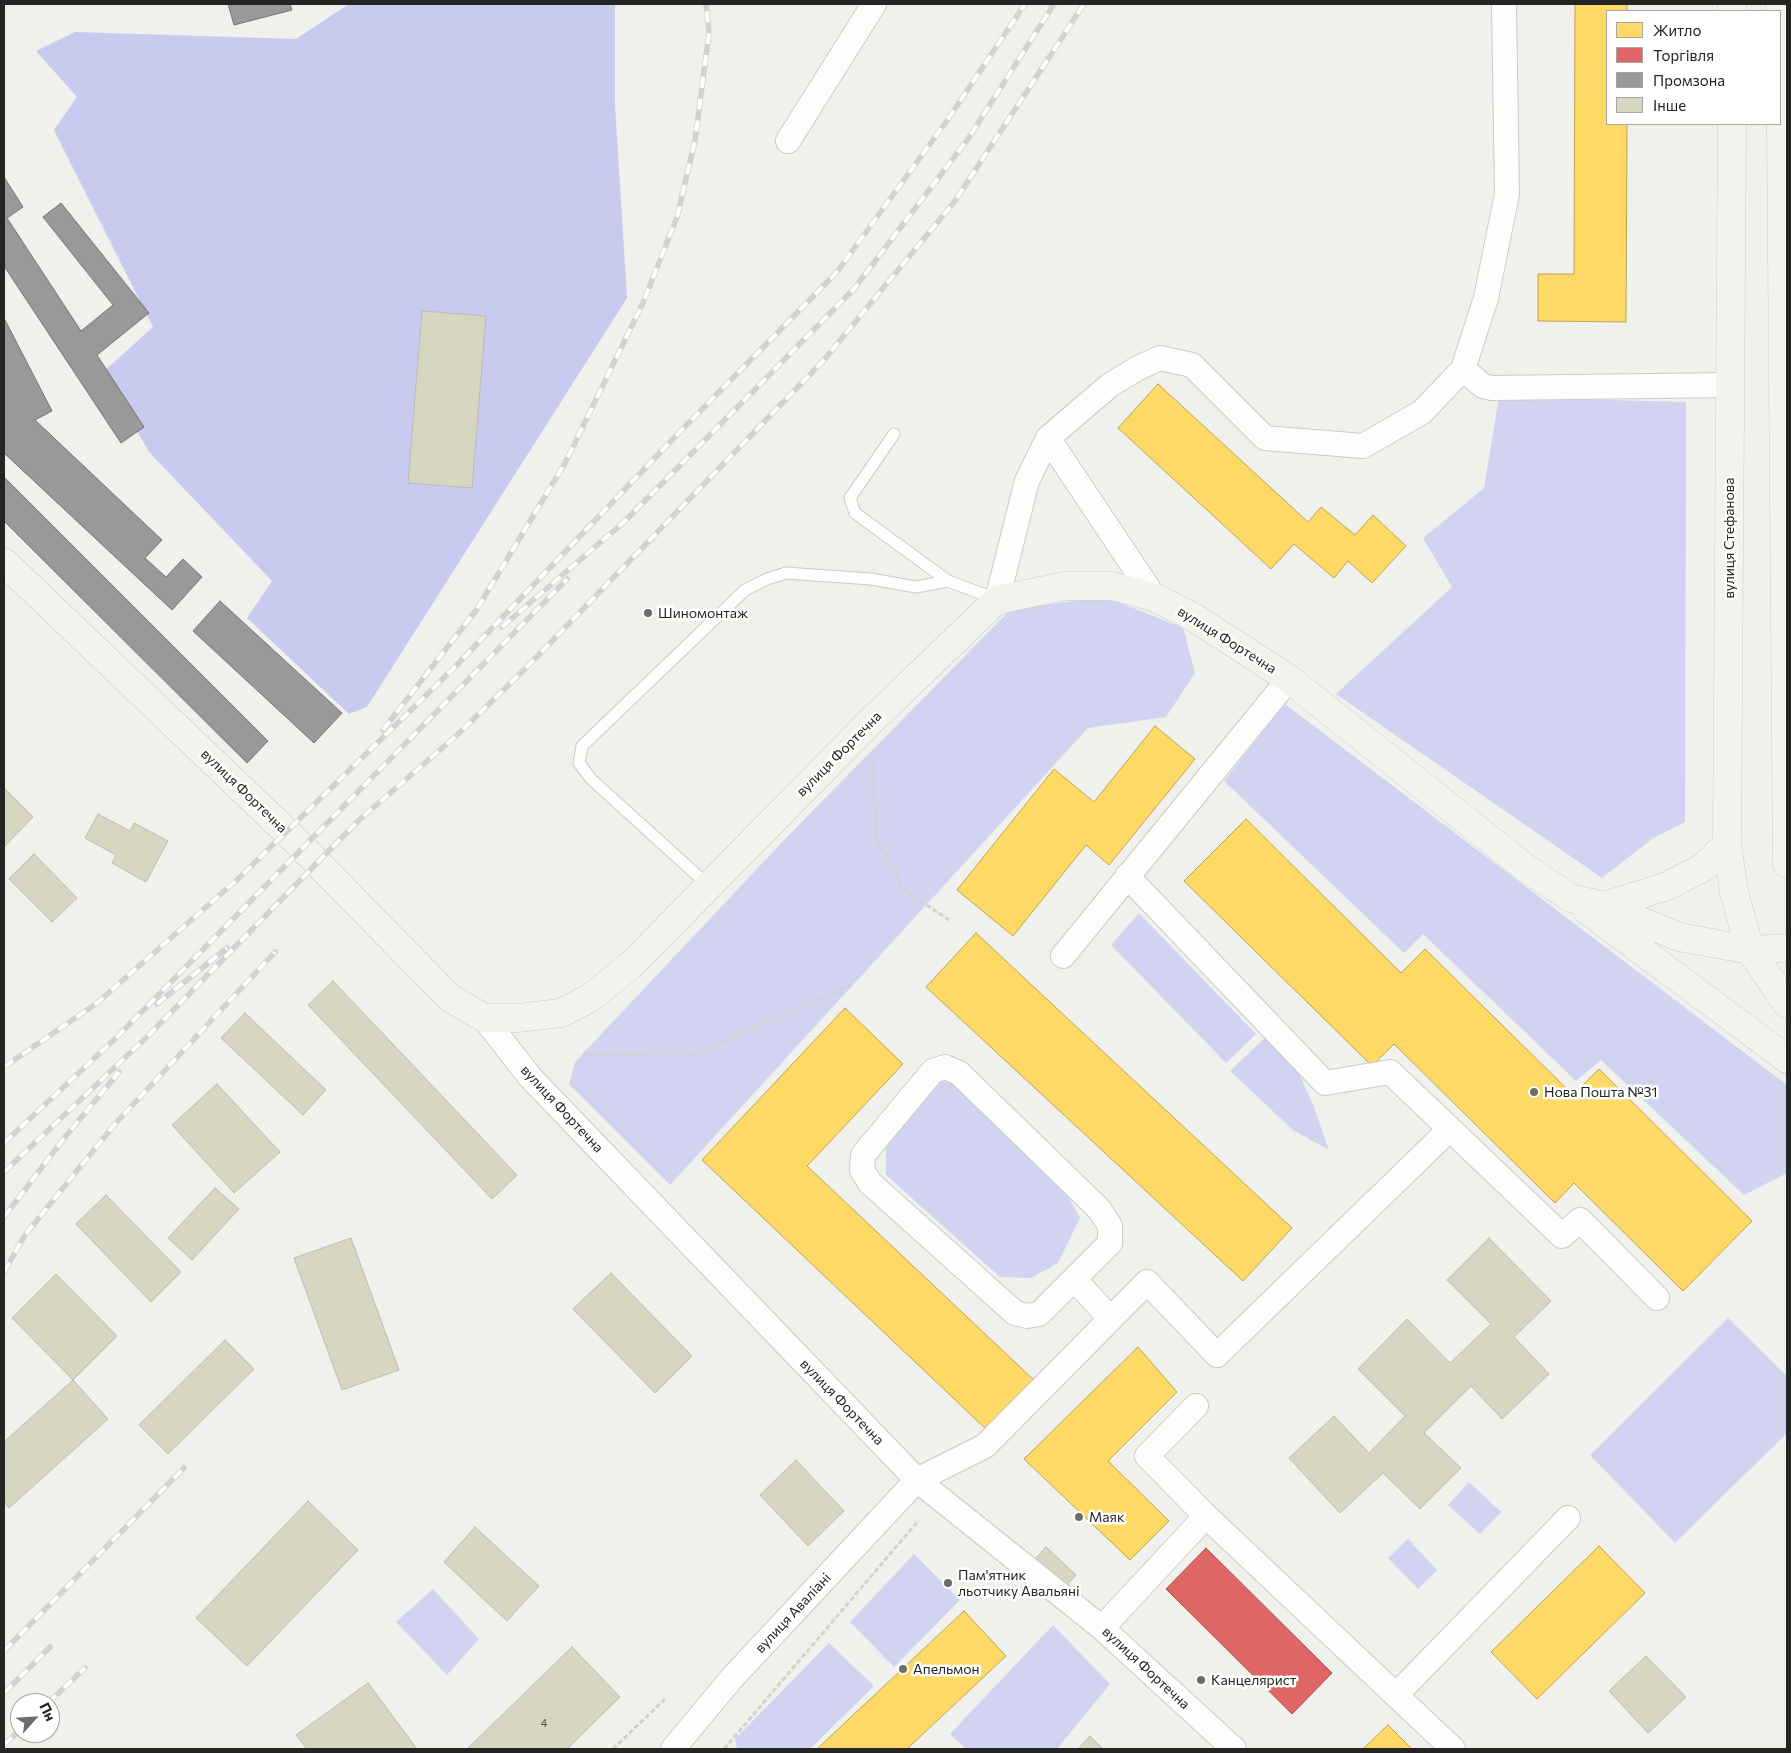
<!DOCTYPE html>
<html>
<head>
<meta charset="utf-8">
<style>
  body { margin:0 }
  #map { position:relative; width:1791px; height:1753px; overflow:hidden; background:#f0f0ed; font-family:Commissioner,sans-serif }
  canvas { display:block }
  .frame { position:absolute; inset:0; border:5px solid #242423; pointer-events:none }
  .legend { position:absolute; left:1606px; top:10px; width:175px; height:115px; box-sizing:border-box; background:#fffffe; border:1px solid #a7a7a6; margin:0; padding:6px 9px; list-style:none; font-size:15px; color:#242423 }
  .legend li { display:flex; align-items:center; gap:10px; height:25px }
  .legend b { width:25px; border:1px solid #a7a7a6 }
  .north { position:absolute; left:10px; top:1693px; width:50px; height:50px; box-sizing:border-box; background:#fffffe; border:1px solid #a7a7a6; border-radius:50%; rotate:64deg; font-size:14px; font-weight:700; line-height:20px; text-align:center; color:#242423 }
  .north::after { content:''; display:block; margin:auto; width:18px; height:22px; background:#6b6b6a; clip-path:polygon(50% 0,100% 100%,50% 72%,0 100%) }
</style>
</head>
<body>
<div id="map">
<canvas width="1791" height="1753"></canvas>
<div class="frame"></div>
<ul class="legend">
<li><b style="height:14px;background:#ffd966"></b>Житло</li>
<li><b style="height:14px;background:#e06666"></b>Торгівля</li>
<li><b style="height:14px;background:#999"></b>Промзона</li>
<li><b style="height:14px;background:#d7d6c0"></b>Інше</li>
</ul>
<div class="north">Пн</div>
</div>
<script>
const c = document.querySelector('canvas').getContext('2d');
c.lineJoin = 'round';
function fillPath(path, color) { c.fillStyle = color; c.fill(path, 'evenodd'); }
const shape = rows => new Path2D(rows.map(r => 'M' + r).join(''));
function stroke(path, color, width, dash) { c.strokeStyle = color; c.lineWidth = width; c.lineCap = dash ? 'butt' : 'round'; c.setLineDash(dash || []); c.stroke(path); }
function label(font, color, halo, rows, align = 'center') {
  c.font = font + ' Commissioner,sans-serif'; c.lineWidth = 5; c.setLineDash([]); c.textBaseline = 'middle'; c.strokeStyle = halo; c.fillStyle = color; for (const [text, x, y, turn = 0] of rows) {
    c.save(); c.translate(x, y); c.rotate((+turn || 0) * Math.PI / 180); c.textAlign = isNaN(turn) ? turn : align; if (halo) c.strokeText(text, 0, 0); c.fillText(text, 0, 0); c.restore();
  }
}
const green = shape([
  [1499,397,1686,402,1685,822,1653,838,1602,878,1336,694,1452,587,1423,538,1484,488],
  [1106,597,1183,628,1195,673,1166,717,1088,728,670,1185,569,1084,575,1062,787,837,1011,609],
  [1285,704,1787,1085,1787,1173,1744,1195,1601,1060,1576,1081,1423,934,1404,953,1224,781],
  [1139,913,1256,1034,1226,1063,1111,945],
  [1274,1029,1282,1037,1313,1104,1329,1150,1293,1130,1230,1071],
  [943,1081,968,1087,1057,1175,1080,1218,1058,1263,1031,1278,1000,1277,886,1175,886,1147,900,1117,926,1089],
  [1728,1318,1787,1376,1787,1433,1675,1543,1590,1455],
  [1469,1482,1501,1512,1480,1534,1448,1505],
  [1408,1539,1437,1570,1418,1589,1388,1558],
  [914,1554,960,1600,894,1667,850,1622],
  [433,1589,479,1639,447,1675,396,1622],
  [1053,1625,1110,1684,1057,1749,966,1749,950,1734],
  [829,1643,874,1686,810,1749,737,1749,735,1739]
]);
const forest = shape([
  [349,4,615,4,615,106,627,298,367,707,349,714,247,618,272,581,149,452,103,372,153,327,54,130,77,97,36,51,75,32,296,39]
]);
const homes = shape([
  [1575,4,1627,4,1627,11,1607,11,1607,124,1627,124,1626,322,1538,321,1538,274,1574,274,1575,4],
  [1158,384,1308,522,1321,507,1355,535,1373,515,1406,546,1372,583,1348,561,1334,578,1294,544,1271,569,1118,428,1158,384],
  [1155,726,1195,759,1109,865,1086,845,1013,936,957,890,1054,769,1094,802,1155,726],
  [1246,819,1401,973,1425,949,1573,1095,1599,1069,1752,1221,1683,1291,1574,1183,1555,1203,1394,1044,1372,1066,1184,881,1246,819],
  [976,933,1292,1228,1243,1281,926,987,976,933],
  [845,1008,903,1064,807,1166,1036,1382,989,1432,702,1160,845,1008],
  [1138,1347,1177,1392,1108,1461,1169,1521,1130,1560,1024,1459,1138,1347],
  [1599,1546,1645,1593,1537,1699,1491,1652,1599,1546],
  [964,1611,1006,1656,907,1749,817,1749,964,1611],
  [1388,1725,1412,1749,1363,1749,1388,1725]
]);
const shops = shape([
  [1206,1548,1332,1673,1292,1714,1166,1589,1206,1548]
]);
const industry = shape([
  [228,4,290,4,292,10,234,25,228,4],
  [4,177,23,207,7,218,81,331,113,305,43,217,61,203,149,313,97,355,144,427,121,443,4,266,4,177],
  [4,318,52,411,35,420,162,540,145,558,166,577,183,559,202,577,172,610,4,453,4,318],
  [4,477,268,741,247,763,4,521,4,477],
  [220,601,342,713,314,743,193,631,220,601]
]);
const building = shape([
  [422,311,486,316,472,488,408,483,422,311],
  [4,788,33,817,4,847,4,788],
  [98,814,130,831,134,823,168,841,146,882,112,863,116,855,85,838,98,814],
  [34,854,77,898,52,922,9,879,34,854],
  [333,981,517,1175,492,1199,308,1005,333,981],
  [245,1013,326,1090,303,1115,221,1038,245,1013],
  [217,1084,280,1152,234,1193,172,1125,217,1084],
  [215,1188,239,1209,192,1260,168,1238,215,1188],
  [106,1195,181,1272,151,1302,76,1224,106,1195],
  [351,1238,399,1370,342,1390,294,1258,351,1238],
  [1489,1238,1551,1301,1514,1337,1549,1374,1502,1419,1471,1386,1424,1433,1461,1468,1420,1509,1383,1473,1340,1513,1289,1458,1334,1416,1369,1453,1405,1416,1358,1369,1407,1319,1450,1363,1491,1324,1447,1280,1489,1238],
  [611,1273,692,1356,655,1393,573,1309,611,1273],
  [56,1274,117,1336,73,1380,12,1318,56,1274],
  [225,1340,254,1369,168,1454,139,1425,225,1340],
  [73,1380,108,1419,9,1508,4,1501,4,1442,73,1380],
  [796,1460,844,1511,808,1546,760,1495,796,1460],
  [308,1501,358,1550,247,1666,196,1618,308,1501],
  [475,1527,539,1586,507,1621,444,1562,475,1527],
  [1046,1547,1076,1575,1065,1587,1034,1560,1046,1547],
  [572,1647,620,1697,567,1749,467,1749,572,1647],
  [1646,1656,1686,1697,1648,1733,1609,1691,1646,1656],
  [368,1683,417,1749,307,1749,296,1735,368,1683],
  [1090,1736,1103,1749,1078,1749,1090,1736]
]);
const path = shape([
  [873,759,876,837,904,890,949,920],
  [583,1054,696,1054,852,985],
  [613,1749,665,1699],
  [724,1749,919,1520]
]);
const lane = shape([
  [894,434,850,498,855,513,948,581],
  [709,886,591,779,579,763,582,746,745,590,767,579,786,573,871,579,916,587,948,581,996,599]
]);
const street = shape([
  [788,141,874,4],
  [1463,369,1483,386,1492,388,1731,385],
  [1048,438,1154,597],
  [997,600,1027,481,1048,438,1110,385,1138,368,1160,358,1192,365,1265,438,1363,446,1422,412,1463,369,1486,298,1507,194,1504,4],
  [1127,876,1325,1083,1390,1072,1450,1129],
  [1063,956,1289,679],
  [484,1018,530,1077,917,1480,1102,1628,1234,1749],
  [1074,1279,1110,1243,1110,1226,1099,1209,959,1073,945,1067,933,1071,863,1155,862,1170,870,1183,1015,1313,1027,1316,1039,1314,1074,1279,1110,1318],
  [1196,1406,1147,1456,1206,1516,1453,1749],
  [1102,1628,1206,1516],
  [1396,1695,1568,1518],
  [673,1749,732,1678,917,1480,985,1446,1147,1282,1217,1355,1450,1129,1562,1236,1580,1220,1657,1298]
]);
const secondary = shape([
  [1780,4,1787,864],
  [1732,11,1732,4],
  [1732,124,1727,844,1734,892,1750,950,1787,1004],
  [4,562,294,839,450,998,484,1018,518,1018,561,1013,590,998,631,965,871,721,997,600,1065,586,1112,586,1154,597,1195,618,1289,679,1527,869,1571,898,1604,906,1679,937,1750,950,1787,948],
  [1604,906,1667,886,1704,867,1727,844],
  [1587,910,1787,1059]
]);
const rail = shape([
  [502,627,624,522,853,290,968,139,1054,4],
  [383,730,477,609,565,463,643,303,677,217,695,141,709,33,706,4],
  [157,1004,227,948],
  [4,1067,97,1003,239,878,453,669,670,442,837,272,946,122,1025,4],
  [4,1143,117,1037,567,579],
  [4,1172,149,1035,359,820,455,737,525,669,823,361,955,201,1084,4],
  [4,1217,65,1137,119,1072],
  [4,1272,25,1235,115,1124,275,952],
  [4,1651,184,1468],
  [4,1693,50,1647],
  [48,1703,85,1668],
  [4,1745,20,1730]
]);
const markers = [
  [648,613,5,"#6b6b6a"],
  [1534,1092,5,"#6b6b6a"],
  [1079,1517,5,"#6b6b6a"],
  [948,1583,5,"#6b6b6a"],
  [903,1669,5,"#6b6b6a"],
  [1201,1680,5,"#6b6b6a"]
];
const numberNames = [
  ["4",544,1723]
];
const streetNames = [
  ["вулиця Стефанова",1729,538,-90],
  ["вулиця Фортечна",1227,640,32],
  ["вулиця Фортечна",839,754,-45],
  ["вулиця Фортечна",244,791,44],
  ["вулиця Фортечна",562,1109,47],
  ["вулиця Фортечна",842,1402,46],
  ["вулиця Аваліані",793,1613,-47],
  ["вулиця Фортечна",1146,1668,43]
];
const poiNames = [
  ["Шиномонтаж",658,613],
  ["Нова Пошта №31",1544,1092],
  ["Маяк",1089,1517],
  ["Пам'ятник",958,1575],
  ["льотчику Авальяні",958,1591],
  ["Апельмон",913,1669],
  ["Канцелярист",1211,1680]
];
fillPath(green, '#d2d3f1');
fillPath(forest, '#c9caf0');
fillPath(homes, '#ffd966');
stroke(homes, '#bda352', 1);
fillPath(shops, '#e06666');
stroke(shops, '#a85252', 1);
fillPath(industry, '#999');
stroke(industry, '#767676', 1);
fillPath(building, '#d7d6c0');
stroke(building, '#bbbbb8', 1);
stroke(lane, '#cacac8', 13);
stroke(street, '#cacac8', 26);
stroke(secondary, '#cacac8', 29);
stroke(path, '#d2d2d1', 3, [5, 2.5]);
stroke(lane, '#fdfdfc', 11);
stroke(street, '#fdfdfc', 24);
stroke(secondary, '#f3f3ee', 28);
stroke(rail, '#d2d2d1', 5.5);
stroke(rail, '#fffffe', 4, [11]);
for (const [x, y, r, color] of markers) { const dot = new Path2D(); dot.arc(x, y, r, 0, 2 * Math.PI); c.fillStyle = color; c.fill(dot); stroke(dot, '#fffffe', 2); }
label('11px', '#51504a', null, numberNames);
label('14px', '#242423', '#fffffe', streetNames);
label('14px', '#242423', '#fffffe', poiNames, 'left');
</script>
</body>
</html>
